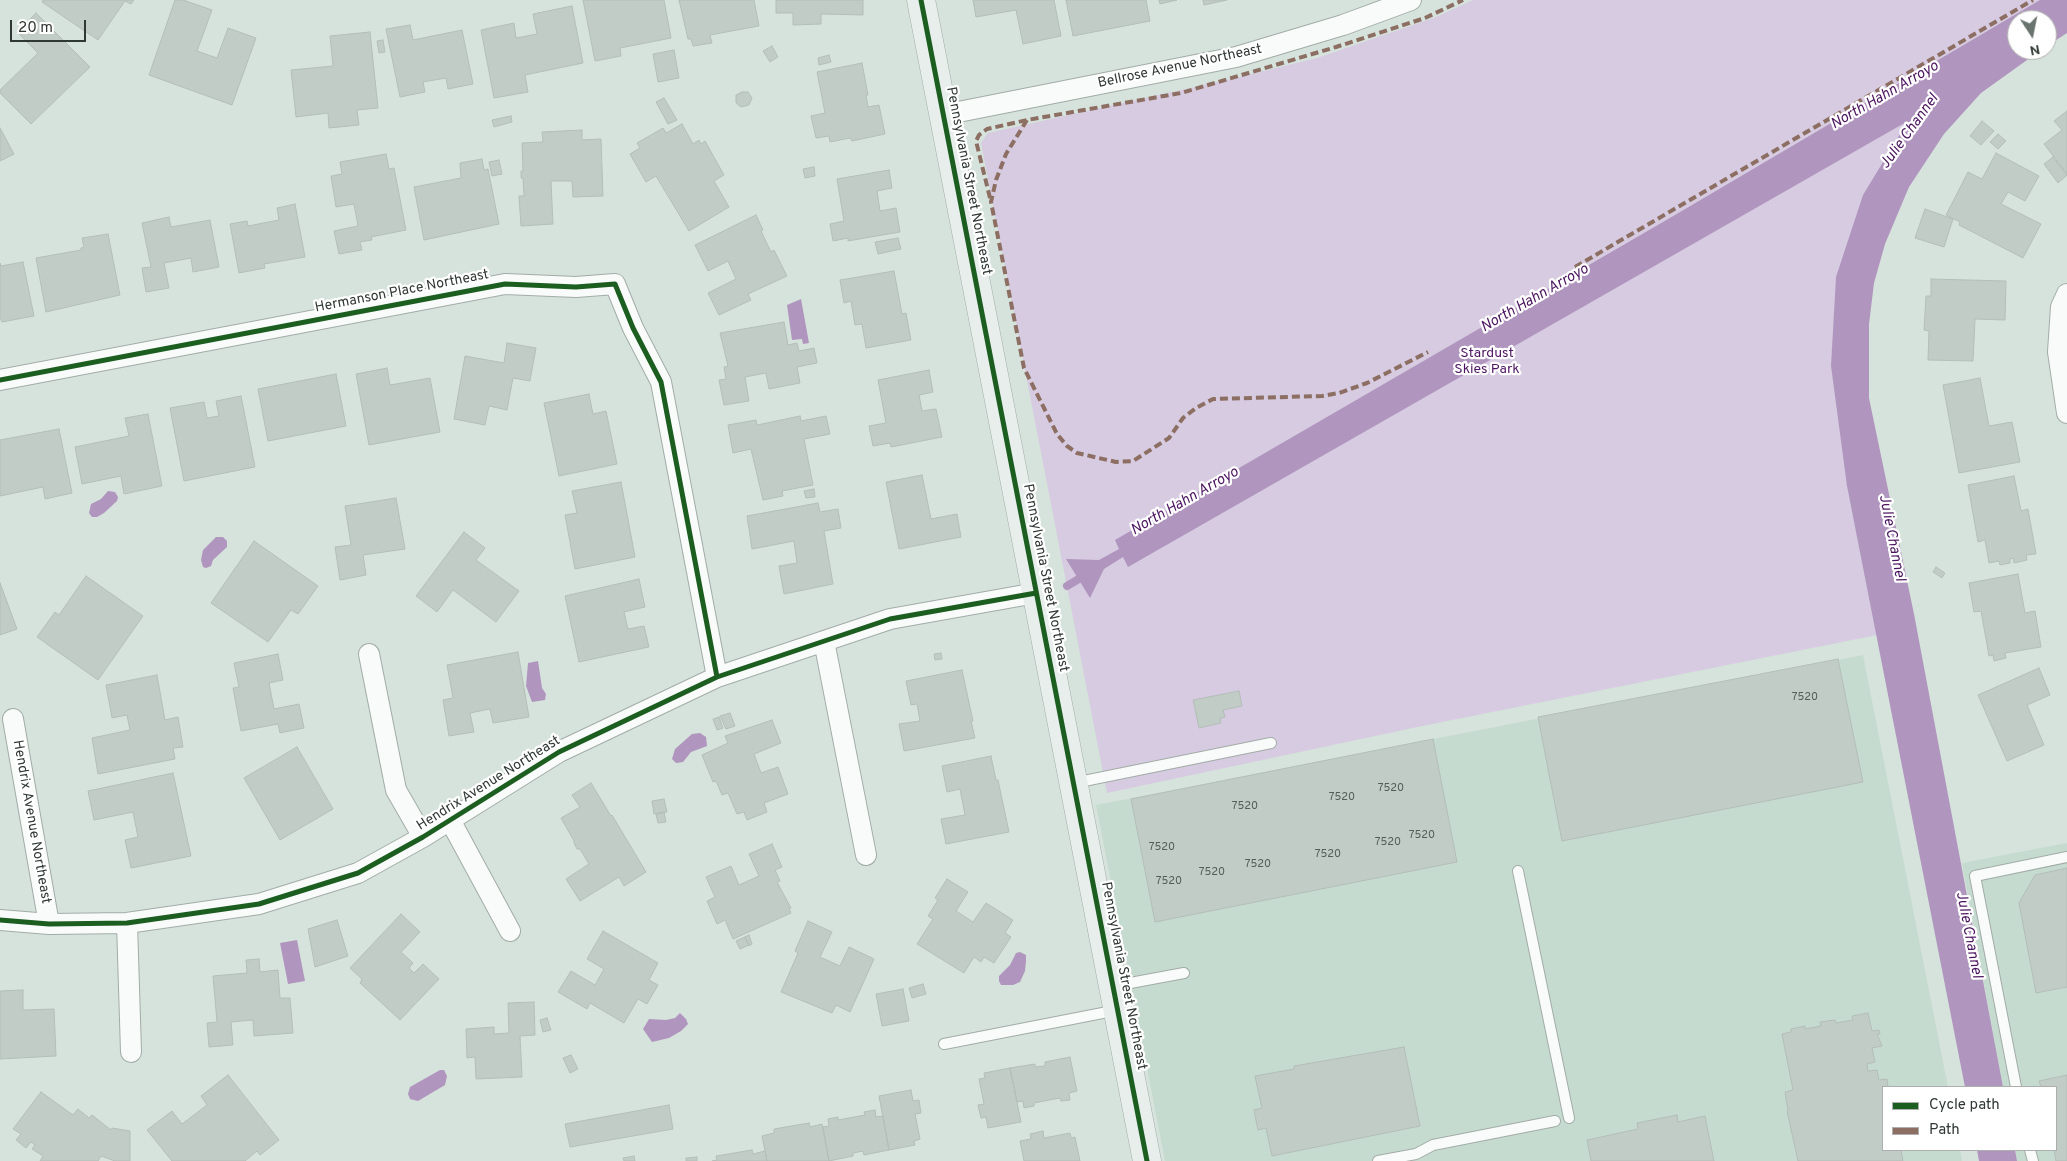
<!DOCTYPE html>
<html>
<head>
<meta charset="utf-8">
<style>
  body { margin:0 }
  #map { position:relative; width:2067px; height:1161px; overflow:hidden; background:#d6e3dc; font-family:Overpass,sans-serif }
  canvas { display:block }
  .legend { position:absolute; left:1882px; top:1086px; width:175px; height:65px; box-sizing:border-box; background:#fff; border:1px solid #acafad; margin:0; padding:6px 9px; list-style:none; font-size:15px; color:#2f3833 }
  .legend li { display:flex; align-items:center; gap:10px; height:25px }
  .legend b { width:25px; border:1px solid #acafad }
  .north { position:absolute; left:2007px; top:10px; width:50px; height:50px; box-sizing:border-box; background:#fff; border:1px solid #acafad; border-radius:50%; rotate:169deg; font-size:14px; font-weight:700; line-height:20px; text-align:center; color:#2f3833 }
  .north::after { content:''; display:block; margin:auto; width:18px; height:22px; background:#69746e; clip-path:polygon(50% 0,100% 100%,50% 72%,0 100%) }
  .scale { position:absolute; left:10px; top:20px; width:76px; height:22px; box-sizing:border-box; border:2px solid #2f3833; border-top:0; padding-left:6px; font-size:15px; line-height:18px; white-space:nowrap; color:#2f3833; -webkit-text-stroke:4px #fff; paint-order:stroke }
</style>
</head>
<body>
<div id="map">
<canvas width="2067" height="1161"></canvas>
<ul class="legend">
<li><b style="height:6px;background:#1b5e20"></b>Cycle path</li>
<li><b style="height:6px;background:#8d6e63"></b>Path</li>
</ul>
<div class="north">N</div>
<div class="scale">20 m</div>
</div>
<script>
const c = document.querySelector('canvas').getContext('2d');
c.lineJoin = 'round';
function fillPath(path, color) { c.fillStyle = color; c.fill(path, 'evenodd'); }
const shape = rows => new Path2D(rows.map(r => 'M' + r).join(''));
function stroke(path, color, width, dash) { c.strokeStyle = color; c.lineWidth = width; c.lineCap = dash ? 'butt' : 'round'; c.setLineDash(dash || []); c.stroke(path); }
function label(font, color, halo, rows, align = 'center') {
  c.font = font + ' Overpass,sans-serif'; c.lineWidth = 4.5; c.setLineDash([]); c.textBaseline = 'middle'; c.strokeStyle = halo; c.fillStyle = color; for (const [text, x, y, turn = 0] of rows) {
    c.save(); c.translate(x, y); c.rotate((+turn || 0) * Math.PI / 180); c.textAlign = isNaN(turn) ? turn : align; if (halo) c.strokeText(text, 0, 0); c.fillText(text, 0, 0); c.restore();
  }
}
const built = shape([
  [1863,655,1948,1087,1883,1087,1883,1150,1960,1150,1962,1161,1165,1161,1096,805],
  [2067,843,2067,1161,2017,1161,2015,1150,2056,1150,2056,1087,2003,1087,1962,863]
]);
const green = shape([
  [1473,0,2042,0,2017,20,1863,195,1847,486,1877,635,1427,725,1107,793,981,143,988,133,1239,77,1317,58,1436,17]
]);
const water = shape([
  [2040,0,2067,0,2067,33,2047,46,2047,20,2017,20,2017,50,2041,50,1981,93,1944,134,1909,187,1885,244,1874,283,1869,324,1869,398,1914,614,2003,1087,1965,1087,1847,486,1831,366,1836,277,1863,195,1908,121,1128,567,1123,557,1104,569,1090,598,1066,559,1099,560,1119,549,1115,540,1675,215],
  [801,299,809,343,803,344,802,339,792,340,787,305],
  [108,491,115,492,118,497,117,501,104,513,97,517,92,517,89,513,91,504,101,499],
  [216,537,223,537,227,541,227,547,213,560,211,566,206,568,203,567,201,560,203,550],
  [538,661,542,688,546,694,545,700,532,702,526,686,528,663],
  [700,733,706,737,707,746,691,752,683,762,676,763,672,759,675,749,692,734],
  [297,940,305,981,288,984,280,943],
  [1020,952,1026,955,1026,961,1025,971,1020,982,1013,985,1001,985,999,981,999,976,1010,965,1016,953],
  [680,1013,686,1019,688,1024,681,1031,669,1038,652,1042,643,1029,649,1019,666,1020,675,1018],
  [440,1070,444,1070,447,1076,445,1085,418,1101,410,1099,408,1094,410,1087],
  [1977,1150,2015,1150,2017,1161,1979,1161]
]);
const stream = shape([
  [1067,586,1087,574]
]);
const building = shape([
  [43,0,134,0,131,4,125,1,98,40,42,2,43,0],
  [175,0,183,0,212,10,197,51,217,58,228,28,256,38,232,105,149,75,175,0],
  [583,0,664,0,671,38,620,48,621,56,595,61,583,0],
  [679,0,754,0,759,26,710,35,712,43,693,46,691,39,688,39,679,0],
  [776,0,863,0,863,15,821,14,821,24,793,25,793,13,776,13,776,0],
  [973,0,1054,0,1061,36,1023,44,1016,10,976,17,973,0],
  [1066,0,1146,0,1150,21,1073,36,1066,0],
  [1159,0,1177,0,1160,4,1159,0],
  [1203,0,1227,0,1204,5,1203,0],
  [572,6,583,63,525,75,528,92,494,98,481,30,514,23,516,38,537,34,533,14,572,6],
  [36,13,90,67,31,124,0,93,0,90,38,53,17,32,36,13],
  [410,25,413,40,462,30,473,84,448,89,446,78,423,82,425,92,400,97,386,29,410,25],
  [370,32,378,108,357,110,359,125,329,128,328,113,296,117,291,70,333,66,330,36,370,32],
  [383,40,385,52,379,53,377,41,383,40],
  [772,46,778,57,770,62,763,51,772,46],
  [674,50,679,78,658,82,653,54,674,50],
  [829,55,831,62,819,65,818,58,829,55],
  [862,63,868,95,866,95,868,107,879,105,885,134,852,141,850,138,830,142,829,136,816,138,811,116,825,113,817,72,862,63],
  [742,92,748,92,752,98,749,105,741,107,736,103,736,95,742,92],
  [664,98,677,120,668,124,656,102,664,98],
  [2067,111,2067,174,2044,144,2062,130,2054,121,2067,111],
  [511,116,512,122,494,127,492,120,511,116],
  [1982,121,1994,131,1981,145,1970,136,1982,121],
  [682,124,693,144,699,140,701,144,705,141,724,175,714,181,729,207,689,231,656,176,646,182,630,154,640,148,637,143,663,128,666,133,682,124],
  [0,128,14,154,0,161,0,128],
  [582,130,582,140,601,139,603,196,573,197,572,181,551,181,553,224,521,226,519,196,524,196,523,178,521,178,521,171,523,171,522,143,543,142,542,132,582,130],
  [1998,134,2006,141,1998,149,1990,142,1998,134],
  [1996,153,2039,176,2025,201,2008,192,2001,204,2041,224,2023,258,1959,225,1960,222,1946,215,1968,172,1982,179,1996,153],
  [386,154,389,169,394,168,406,230,371,237,372,240,360,242,362,250,339,254,334,231,358,226,354,204,336,207,331,176,342,174,340,162,386,154],
  [2053,157,2067,175,2058,183,2044,164,2053,157],
  [482,159,484,170,488,169,499,224,424,240,414,187,461,178,460,163,482,159],
  [499,160,502,174,492,176,489,162,499,160],
  [814,167,815,176,805,178,803,169,814,167],
  [889,170,892,188,877,191,880,211,896,208,900,232,848,241,848,238,833,241,830,224,844,221,837,179,889,170],
  [295,204,305,257,264,264,265,268,239,273,230,224,247,221,248,226,279,220,277,208,295,204],
  [1925,209,1953,219,1944,247,1915,238,1925,209],
  [756,215,763,230,761,231,771,252,774,250,787,276,748,294,751,300,719,315,708,293,736,279,728,261,708,271,695,245,756,215],
  [169,217,171,227,210,220,219,267,193,272,191,258,164,263,169,288,146,292,142,268,151,267,142,223,169,217],
  [108,234,120,295,46,312,36,258,81,250,81,248,84,247,82,238,108,234],
  [898,238,901,249,878,254,875,242,898,238],
  [23,262,34,316,2,322,0,317,0,263,1,266,23,262],
  [894,271,902,314,906,313,911,340,866,348,862,324,855,325,851,301,844,303,840,280,894,271],
  [1931,279,2006,281,2005,320,1975,319,1973,361,1928,360,1929,331,1924,330,1926,296,1931,296,1931,279],
  [784,322,788,345,797,343,799,351,814,348,817,363,797,367,800,383,769,389,766,373,745,377,749,401,724,405,719,380,726,379,724,367,728,366,720,333,784,322],
  [507,343,536,348,530,381,513,378,507,410,489,406,485,425,454,419,465,356,504,363,507,343],
  [387,368,390,385,430,378,440,432,369,445,356,374,387,368],
  [929,370,933,392,919,395,922,411,936,409,942,437,891,447,890,443,873,446,869,426,886,423,878,380,929,370],
  [336,374,346,426,268,441,258,389,336,374],
  [1980,378,1989,426,2012,422,2020,462,1959,473,1943,385,1980,378],
  [589,394,593,414,606,411,617,464,559,476,544,403,589,394],
  [241,396,255,467,184,481,170,408,204,402,207,418,219,416,216,401,241,396],
  [148,414,162,486,124,494,121,476,82,484,75,447,129,436,125,418,148,414],
  [800,416,801,421,826,416,830,434,804,439,813,485,782,491,783,496,763,500,751,449,733,453,728,425,756,420,757,425,800,416],
  [59,429,72,493,45,499,43,487,0,496,0,440,59,429],
  [922,475,931,519,957,514,961,537,899,549,886,482,922,475],
  [2014,476,2021,511,2028,509,2036,554,2026,555,2027,560,2014,563,2013,558,2010,559,2010,563,2000,565,1999,561,1989,563,1985,540,1978,542,1968,485,2014,476],
  [621,482,635,557,575,569,565,515,577,513,572,491,621,482],
  [814,489,815,497,806,498,804,491,814,489],
  [396,498,405,549,363,555,366,575,340,580,335,547,351,545,345,506,396,498],
  [818,503,820,512,838,509,841,528,824,531,833,584,784,594,779,566,797,563,794,541,752,549,747,516,818,503],
  [464,532,485,548,476,560,519,591,496,622,453,590,437,612,416,596,464,532],
  [254,541,318,586,298,614,291,610,268,642,211,603,254,541],
  [1936,567,1945,573,1942,578,1933,572,1936,567],
  [2018,574,2025,613,2035,611,2041,647,2005,653,2006,658,1994,661,1993,655,1989,656,1981,611,1974,612,1969,583,2018,574],
  [86,576,143,616,98,680,37,637,55,612,59,615,86,576],
  [639,579,645,607,624,612,628,629,644,626,649,647,579,662,565,596,639,579],
  [0,583,17,629,0,635,0,583],
  [518,652,529,717,493,723,490,709,470,713,474,732,449,736,443,700,453,698,447,665,518,652],
  [941,653,942,659,935,660,934,654,941,653],
  [278,654,283,680,269,683,274,709,299,704,304,728,280,733,278,724,241,731,233,688,239,687,234,663,278,654],
  [1838,659,1863,782,1562,841,1538,717,1838,659],
  [2039,668,2050,695,2027,705,2044,745,2007,761,1978,695,2039,668],
  [962,670,973,721,971,721,975,738,904,751,899,724,920,721,917,704,911,705,906,681,962,670],
  [157,675,165,720,178,717,183,747,173,748,175,759,98,774,92,738,130,730,127,715,112,718,106,685,157,675],
  [1239,691,1242,706,1223,710,1225,717,1220,718,1221,723,1199,728,1193,700,1239,691],
  [730,713,735,726,726,729,720,716,730,713],
  [719,717,723,728,717,730,713,719,719,717],
  [772,720,781,743,754,754,761,773,778,767,788,794,764,803,767,812,747,820,744,812,737,814,728,793,722,795,716,781,713,782,702,755,728,743,725,736,772,720],
  [1433,739,1457,862,1155,922,1131,799,1433,739],
  [297,747,333,809,280,840,244,778,297,747],
  [991,756,996,780,998,780,1009,832,946,844,941,819,965,815,960,789,947,792,942,766,991,756],
  [173,773,191,856,131,868,125,840,138,837,133,812,94,820,88,791,173,773],
  [591,783,611,816,612,815,646,872,624,886,619,877,580,901,566,879,589,864,580,849,577,849,574,843,574,841,561,818,580,807,572,795,591,783],
  [664,799,667,812,654,814,652,801,664,799],
  [664,812,666,822,658,823,656,814,664,812],
  [772,844,782,867,775,870,780,881,777,882,791,908,789,908,791,913,733,939,725,920,717,924,707,901,715,897,706,877,731,866,739,885,759,876,749,854,772,844],
  [2067,868,2067,987,2036,993,2019,903,2035,875,2067,868],
  [947,879,968,892,956,911,973,922,986,903,1013,920,1005,933,1011,937,994,963,984,957,981,962,974,957,964,973,917,944,933,919,928,916,938,900,935,898,947,879],
  [401,914,420,932,401,952,413,963,409,968,414,973,423,964,439,979,400,1020,360,983,362,979,350,968,401,914],
  [337,920,348,956,315,967,308,929,337,920],
  [808,921,832,932,820,957,840,966,849,947,874,959,850,1012,836,1005,832,1013,781,992,798,953,795,951,808,921],
  [603,931,658,963,649,980,658,985,647,1004,638,999,624,1023,590,1003,587,1009,558,992,571,971,595,985,604,969,587,959,603,931],
  [749,935,752,944,749,946,745,937,749,935],
  [745,937,749,945,740,949,736,941,745,937],
  [259,959,260,972,278,970,280,998,290,998,293,1033,254,1036,253,1020,231,1022,233,1045,209,1047,207,1023,217,1022,213,976,247,973,246,960,259,959],
  [923,984,926,994,912,998,909,988,923,984],
  [903,989,909,1021,882,1026,876,994,903,989],
  [23,990,23,1010,54,1009,56,1056,0,1059,0,991,23,990],
  [534,1002,535,1035,520,1036,522,1077,476,1079,475,1057,467,1058,466,1029,494,1027,494,1034,509,1033,508,1003,534,1002],
  [1868,1013,1872,1031,1879,1030,1880,1034,1877,1034,1882,1046,1872,1048,1875,1062,1867,1064,1868,1071,1877,1070,1879,1080,1887,1079,1888,1087,1883,1087,1883,1150,1901,1150,1903,1161,1798,1161,1787,1111,1788,1111,1785,1092,1793,1090,1782,1034,1791,1032,1791,1029,1805,1026,1805,1029,1821,1026,1820,1022,1835,1020,1836,1023,1853,1020,1852,1016,1868,1013],
  [547,1018,551,1030,543,1032,540,1020,547,1018],
  [1404,1047,1420,1126,1272,1156,1266,1128,1258,1130,1254,1110,1262,1108,1255,1076,1294,1069,1294,1066,1404,1047],
  [571,1055,578,1069,570,1073,563,1058,571,1055],
  [1070,1057,1077,1091,1069,1093,1070,1100,1061,1101,1060,1098,1034,1103,1034,1106,1024,1108,1023,1101,1017,1102,1010,1068,1035,1064,1035,1067,1045,1066,1045,1062,1070,1057],
  [1010,1068,1021,1122,988,1128,986,1117,981,1118,978,1105,984,1104,979,1079,985,1078,984,1073,1010,1068],
  [228,1075,279,1140,260,1155,257,1151,245,1161,172,1161,147,1130,172,1111,182,1124,207,1105,201,1096,228,1075],
  [2067,1075,2067,1161,2056,1161,2054,1150,2056,1150,2056,1087,2041,1087,2039,1081,2067,1075],
  [911,1090,913,1101,919,1100,921,1113,915,1114,920,1139,914,1141,915,1145,889,1150,879,1096,911,1090],
  [41,1092,73,1115,78,1109,89,1118,92,1115,111,1130,112,1128,130,1131,130,1161,115,1161,101,1156,98,1161,40,1161,43,1156,32,1149,35,1145,31,1142,26,1148,16,1140,21,1134,13,1129,41,1092],
  [669,1105,673,1129,570,1147,565,1124,669,1105],
  [875,1110,876,1117,883,1116,889,1150,864,1155,863,1151,853,1153,853,1156,829,1161,823,1127,829,1126,828,1119,838,1117,838,1120,865,1115,864,1112,875,1110],
  [1677,1115,1678,1122,1705,1116,1714,1161,1591,1161,1587,1140,1638,1129,1637,1123,1677,1115],
  [809,1123,810,1127,822,1124,829,1161,767,1161,762,1136,774,1133,774,1129,809,1123],
  [1043,1131,1044,1138,1070,1133,1071,1138,1075,1137,1080,1161,1024,1161,1020,1141,1031,1139,1030,1134,1043,1131],
  [752,1150,753,1154,765,1151,767,1161,712,1161,717,1160,716,1156,752,1150],
  [634,1156,635,1161,624,1161,623,1158,634,1156],
  [697,1157,697,1161,686,1161,686,1158,697,1157]
]);
const lane = shape([
  [1074,783,1271,743],
  [1518,871,1569,1118],
  [1114,986,1184,973],
  [944,1044,1118,1010],
  [2016,1087,1975,876,2067,857],
  [2030,1150,2033,1161],
  [1378,1161,1416,1154,1433,1145,1555,1121]
]);
const street = shape([
  [943,115,1236,57,1343,25,1411,0],
  [2067,294,2061,307,2058,352,2067,413],
  [0,380,505,284,576,287,615,284,633,328,661,382,717,677],
  [824,641,866,855],
  [369,654,396,790,423,837],
  [13,719,49,924],
  [450,820,510,931],
  [0,920,49,924,127,923,259,904,358,873,423,837,559,752,717,677,890,619,1036,593],
  [127,923,131,1052]
]);
const secondary = shape([
  [921,0,1147,1161]
]);
const quiet = shape([
  [1027,120,1006,154,996,180,991,202,1024,368,1057,434,1067,446,1077,453,1116,462,1133,461,1169,438,1183,418,1196,408,1213,399,1322,396,1339,393,1367,383,1428,352],
  [990,198,976,141,979,135,987,129,1027,120,1181,93,1336,47,1425,18,1463,0],
  [1575,267,2033,0]
]);
const cycleway = shape([
  [921,0,1147,1161],
  [0,380,505,284,576,287,615,284,633,328,661,382,717,677],
  [0,920,49,924,127,923,259,904,358,873,423,837,559,752,717,677,890,619,1036,593]
]);
const numberNames = [
  ["7520",1805,698],
  ["7520",1391,789],
  ["7520",1342,798],
  ["7520",1245,807],
  ["7520",1422,836],
  ["7520",1388,843],
  ["7520",1162,848],
  ["7520",1328,855],
  ["7520",1258,865],
  ["7520",1212,873],
  ["7520",1169,882]
];
const streetNames = [
  ["Bellrose Avenue Northeast",1180,67,-12],
  ["Pennsylvania Street Northeast",968,181,79],
  ["Hermanson Place Northeast",402,292,-11],
  ["Pennsylvania Street Northeast",1045,578,79],
  ["Hendrix Avenue Northeast",489,784,-32],
  ["Hendrix Avenue Northeast",31,822,80],
  ["Pennsylvania Street Northeast",1123,976,79]
];
const parkNames = [
  ["Stardust",1487,354],
  ["Skies Park",1487,370]
];
const waterNames = [
  ["North Hahn Arroyo",1885,96,-30],
  ["Julie Channel",1910,132,-54],
  ["North Hahn Arroyo",1535,299,-30],
  ["North Hahn Arroyo",1185,502,-30],
  ["Julie Channel",1891,538,79],
  ["Julie Channel",1968,935,79]
];
fillPath(built, '#c6dbcf');
fillPath(green, '#d6cbe0');
fillPath(water, '#b095be');
stroke(stream, '#b095be', 8);
fillPath(building, '#c1ccc6');
stroke(building, '#b4beb9', 1);
stroke(lane, '#a2aca7', 12);
stroke(street, '#a2aca7', 22);
stroke(secondary, '#a2aca7', 29);
stroke(lane, '#f9fbfa', 10);
stroke(street, '#f9fbfa', 20);
stroke(secondary, '#e7eeeb', 28);
stroke(quiet, '#8d6e63', 4, [8, 4]);
stroke(cycleway, '#1b5e20', 5);
label('11px', '#545e58', null, numberNames);
label('14px', '#2f3833', '#fff', streetNames);
label('14px', '#4e1662', '#fff', parkNames);
label('italic 15px', '#4c1560', '#fff', waterNames);
</script>
</body>
</html>
